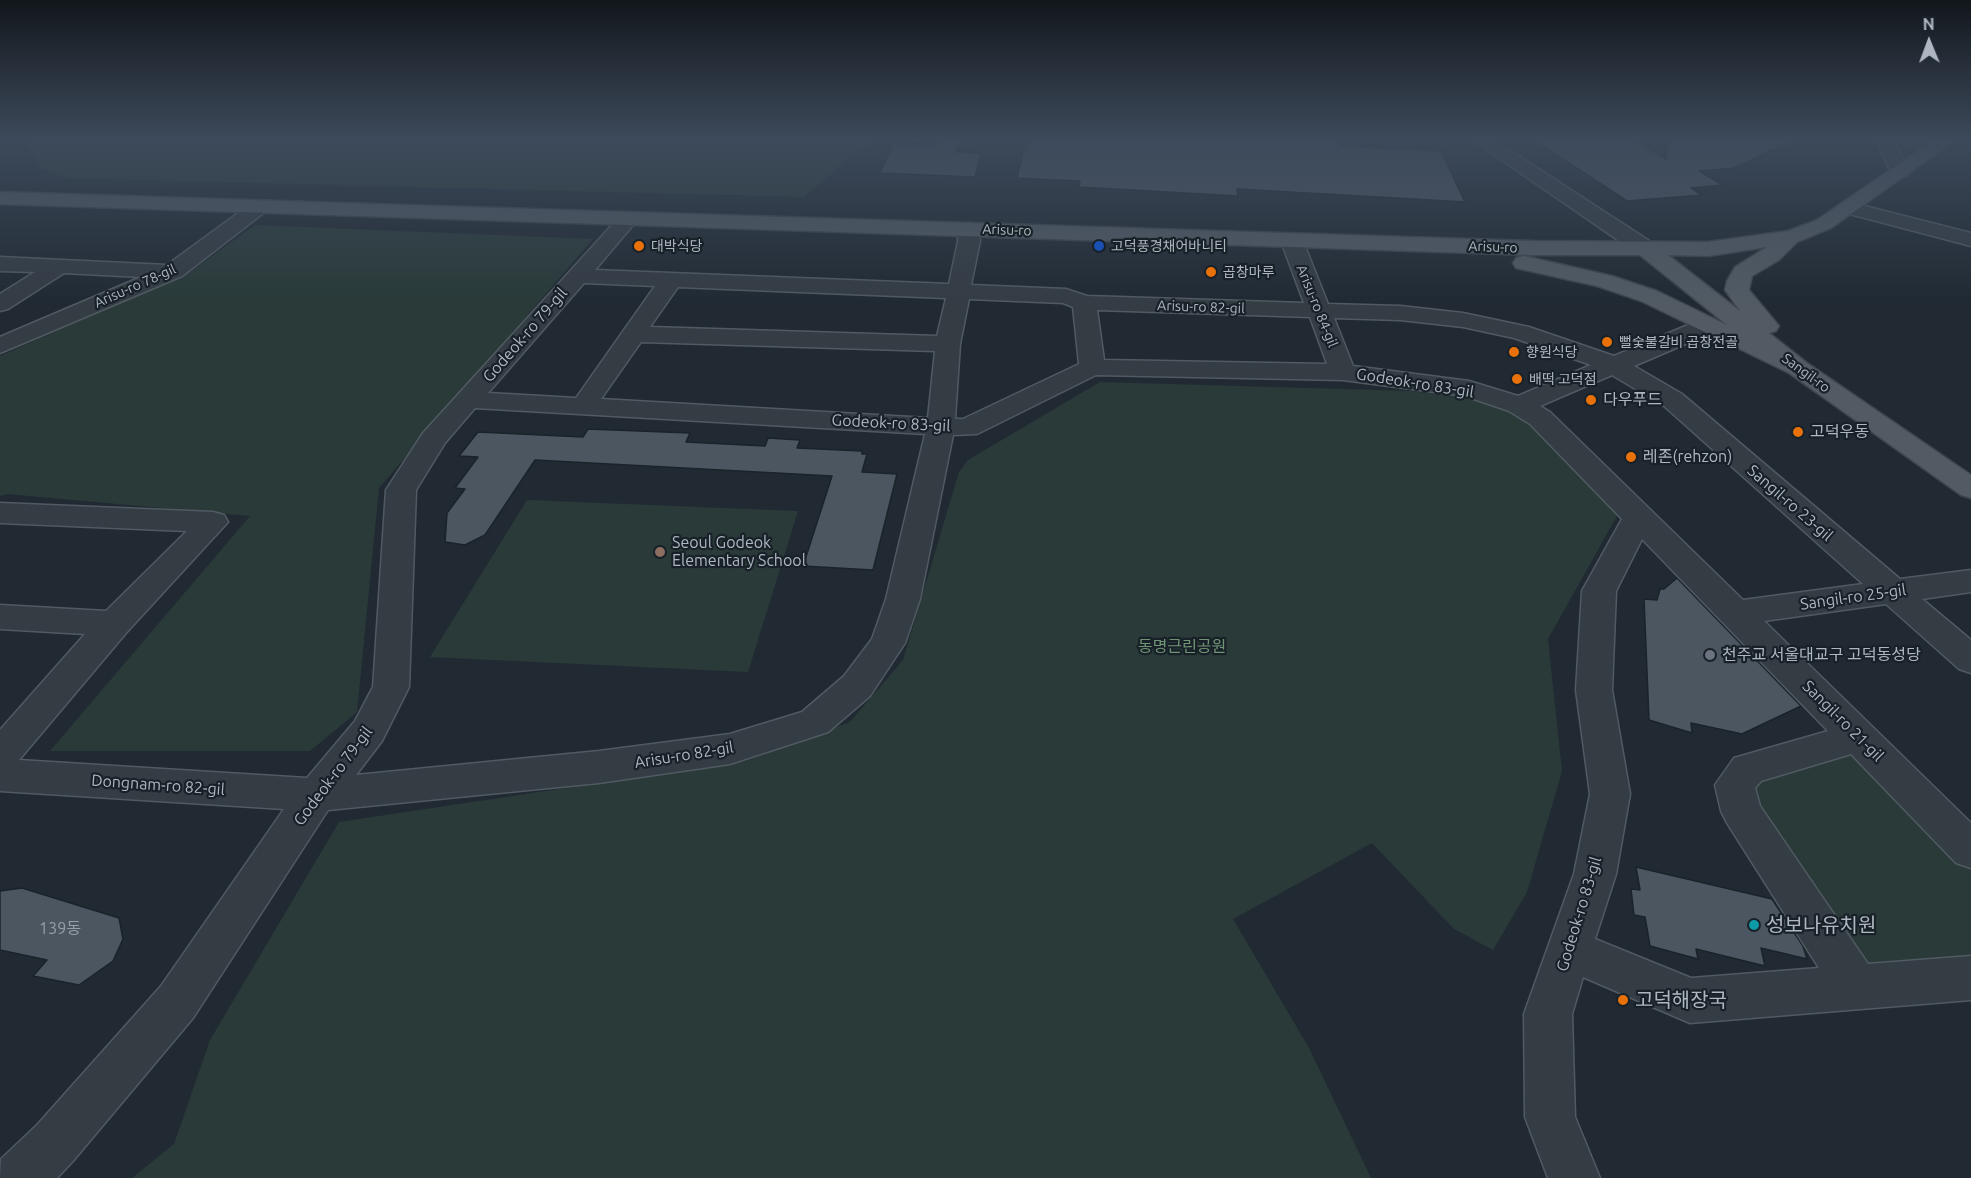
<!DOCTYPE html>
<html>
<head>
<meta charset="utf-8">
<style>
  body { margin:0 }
  #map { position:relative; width:1971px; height:1178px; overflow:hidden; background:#212a33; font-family:Ubuntu,sans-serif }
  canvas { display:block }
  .north { position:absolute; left:1899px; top:12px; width:60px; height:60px; -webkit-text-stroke:4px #192128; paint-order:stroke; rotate:359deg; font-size:16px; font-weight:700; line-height:24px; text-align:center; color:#aeb7c1 }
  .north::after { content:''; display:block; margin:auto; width:21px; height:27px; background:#aeb7c1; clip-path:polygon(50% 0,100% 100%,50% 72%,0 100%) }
</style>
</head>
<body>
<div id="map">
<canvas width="1971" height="1178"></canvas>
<div class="north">N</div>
</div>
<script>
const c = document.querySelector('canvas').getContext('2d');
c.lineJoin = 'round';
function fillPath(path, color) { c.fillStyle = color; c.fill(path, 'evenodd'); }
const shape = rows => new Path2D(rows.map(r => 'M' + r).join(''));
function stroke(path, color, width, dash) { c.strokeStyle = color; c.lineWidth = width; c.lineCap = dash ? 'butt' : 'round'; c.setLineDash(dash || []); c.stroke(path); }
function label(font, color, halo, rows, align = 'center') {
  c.font = font + ' Ubuntu,"Noto Sans KR",sans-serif'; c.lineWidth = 4.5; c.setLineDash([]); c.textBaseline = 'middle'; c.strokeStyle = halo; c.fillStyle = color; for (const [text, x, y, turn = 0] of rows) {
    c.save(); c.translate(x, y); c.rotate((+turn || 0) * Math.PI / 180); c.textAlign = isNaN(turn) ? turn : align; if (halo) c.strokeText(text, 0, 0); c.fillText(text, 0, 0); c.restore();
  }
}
const green = shape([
  [31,138,878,138,852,156,804,197,69,178,41,169,26,143],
  [255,225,593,239,379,488,357,712,310,751,50,751,250,516,7,494,0,496,0,356,190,272],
  [1100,382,1411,391,1466,398,1514,412,1530,423,1618,514,1548,639,1562,771,1527,892,1493,950,1454,929,1372,843,1233,919,1309,1048,1371,1178,132,1178,174,1144,210,1040,339,822,746,761,850,722,903,660,959,472,968,460],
  [527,500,798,511,748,672,430,657],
  [1858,741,1971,854,1971,973,1860,983,1746,812,1752,772]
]);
const building = shape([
  [939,138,962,138,956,152,981,153,975,177,880,173,893,144,936,145,939,138],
  [1030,138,1277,138,1340,141,1341,146,1441,151,1465,202,1237,189,1238,196,1079,187,1080,181,1017,178,1025,144,1028,144,1030,138],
  [1567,138,1631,138,1666,159,1669,138,1798,138,1734,168,1699,171,1723,185,1691,188,1702,195,1627,201,1534,140,1567,138],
  [588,429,690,433,686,442,765,446,768,438,800,440,797,448,862,451,862,454,867,454,862,472,897,474,873,570,803,566,832,476,535,460,485,535,465,545,445,542,447,513,465,489,455,488,478,457,459,456,478,432,583,437,588,429],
  [1677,578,1801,706,1742,734,1691,723,1692,733,1649,720,1644,599,1657,600,1660,589,1664,589,1677,578],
  [1636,867,1772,899,1803,946,1807,959,1761,948,1765,966,1696,949,1698,959,1650,946,1645,917,1634,915,1631,889,1640,890,1636,867],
  [22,888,119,918,123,939,113,961,79,985,33,976,47,960,0,950,0,891,22,888]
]);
const minor = shape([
  [1470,138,1491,138,1654,244,1657,249,1654,254,1646,256,1638,254,1470,138],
  [1872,138,1892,138,1910,172,1907,176,1893,176,1878,145,1872,138],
  [1893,138,1922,138,1940,143,1943,147,1940,151,1934,153,1896,142,1893,138],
  [259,201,266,203,269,207,266,211,182,276,0,353,0,337,141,277,64,273,8,309,0,311,0,294,35,272,0,271,0,257,167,265,252,203,259,201],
  [1849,202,1971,233,1971,246,1842,212,1839,208,1842,204,1849,202],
  [629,212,636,214,639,218,595,270,949,284,958,241,958,229,962,225,969,223,976,225,980,229,980,241,971,285,1066,289,1087,296,1304,303,1281,241,1284,236,1292,235,1300,236,1303,241,1328,304,1400,306,1463,313,1529,327,1614,356,1700,320,1709,318,1718,320,1721,325,1718,330,1634,366,1682,394,1900,579,1971,570,1971,592,1922,599,1971,640,1971,673,1959,669,1886,604,1764,621,1971,823,1971,868,1956,863,1851,754,1761,781,1755,788,1760,806,1868,964,1971,956,1971,1000,1690,1023,1583,977,1572,1014,1575,1117,1600,1178,1548,1178,1525,1117,1524,1014,1574,874,1590,794,1576,690,1582,591,1622,519,1530,424,1509,411,1465,396,1343,380,1096,375,977,434,953,435,920,599,905,643,870,696,828,732,730,764,599,783,328,810,193,1018,73,1161,57,1178,0,1178,1,1159,37,1125,161,986,284,809,0,791,0,730,85,634,0,629,0,605,106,611,187,531,0,523,0,503,213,512,224,515,228,522,126,633,19,760,307,778,355,721,373,687,386,490,423,433,622,214,629,212],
  [584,283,655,286,576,398,488,393,584,283],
  [678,287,946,298,937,336,650,327,678,287],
  [969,299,1063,303,1073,307,1079,364,963,419,955,419,960,344,969,299],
  [1097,310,1310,317,1327,364,1104,360,1097,310],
  [1334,318,1400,320,1463,327,1514,338,1591,365,1518,396,1469,381,1353,366,1334,318],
  [641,342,935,351,928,418,601,399,641,342],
  [1612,375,1664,406,1863,584,1743,600,1550,412,1540,406,1612,375],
  [475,408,925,434,886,599,872,639,844,676,802,712,730,734,599,751,356,775,382,741,409,687,416,490,445,443,475,408],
  [1642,539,1828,731,1734,758,1715,785,1721,811,1727,823,1819,968,1691,978,1595,939,1616,874,1630,794,1612,690,1616,591,1642,539]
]);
const major = shape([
  [1937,138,1958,138,1831,228,1797,242,1779,260,1752,276,1749,290,1779,326,1776,331,1769,333,1807,363,1971,475,1971,498,1961,495,1789,373,1641,301,1597,286,1516,268,1513,263,1516,258,1524,256,1612,276,1657,291,1727,325,1640,255,1533,255,0,204,0,192,1533,241,1708,242,1788,231,1817,220,1937,138],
  [1767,247,1735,267,1727,281,1725,290,1740,311,1668,255,1708,256,1767,247]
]);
const markers = [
  [639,246,6,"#e8710a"],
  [1099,246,6,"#1a4fb4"],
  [1211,272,6,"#e8710a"],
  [1607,342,6,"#e8710a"],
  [1514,352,6,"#e8710a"],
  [1517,379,6,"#e8710a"],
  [1591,400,6,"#e8710a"],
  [1798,432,6,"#e8710a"],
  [1631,457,6,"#e8710a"],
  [660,552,6,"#8d6e63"],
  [1710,655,6,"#6b7280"],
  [1754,925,6,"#0f9aa8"],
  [1623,1000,6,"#e8710a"]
];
const farStreetnames = [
  ["Arisu-ro",1007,230,2],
  ["Arisu-ro",1493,247,2],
  ["Arisu-ro 78-gil",135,286,-24],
  ["Arisu-ro 84-gil",1317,306,68],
  ["Arisu-ro 82-gil",1201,307,2],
  ["Sangil-ro",1806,373,36]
];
const farPoinames = [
  ["대박식당",651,246],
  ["고덕풍경채어바니티",1111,246],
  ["곱창마루",1223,272],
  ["뻘숯불갈비 곱창전골",1619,342],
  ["향원식당",1526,352],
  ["배떡 고덕점",1529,379]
];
const streetNames = [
  ["Godeok-ro 79-gil",525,335,-49],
  ["Godeok-ro 83-gil",1415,383,9],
  ["Godeok-ro 83-gil",891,423,3],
  ["Sangil-ro 23-gil",1790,503,41],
  ["Sangil-ro 25-gil",1853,597,-8],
  ["Sangil-ro 21-gil",1843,721,45],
  ["Arisu-ro 82-gil",684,755,-9],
  ["Godeok-ro 79-gil",333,776,-53],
  ["Dongnam-ro 82-gil",158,785,4],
  ["Godeok-ro 83-gil",1579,914,-73]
];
const poiNames = [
  ["다우푸드",1603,400],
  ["고덕우동",1810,432],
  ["레존(rehzon)",1643,457],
  ["Seoul Godeok",672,543],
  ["Elementary School",672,561],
  ["천주교 서울대교구 고덕동성당",1722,655]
];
const parkNames = [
  ["동명근린공원",1182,647]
];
const nearNumbernames = [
  ["139동",60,929]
];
const nearPoinames = [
  ["성보나유치원",1766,925],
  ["고덕해장국",1635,1000]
];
fillPath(green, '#293a39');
fillPath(building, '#4c5661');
stroke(building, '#1b232a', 1.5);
stroke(minor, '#515a62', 3);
stroke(major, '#3d454d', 3);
fillPath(minor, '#343c44');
fillPath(major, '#525b64');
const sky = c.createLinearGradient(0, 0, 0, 303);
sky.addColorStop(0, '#12171c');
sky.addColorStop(0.46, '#3d4a5b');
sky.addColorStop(1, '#3d4a5b00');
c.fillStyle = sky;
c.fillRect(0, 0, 1971, 303);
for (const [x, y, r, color] of markers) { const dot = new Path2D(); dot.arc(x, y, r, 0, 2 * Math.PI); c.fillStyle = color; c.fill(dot); stroke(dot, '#192128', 2); }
label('14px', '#aeb7c1', '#192128', farStreetnames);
label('14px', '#aeb7c1', '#192128', farPoinames, 'left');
label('16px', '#aeb7c1', '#192128', streetNames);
label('16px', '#aeb7c1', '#192128', poiNames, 'left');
label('16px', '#709475', '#192128', parkNames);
label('16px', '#969fa9', null, nearNumbernames);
label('20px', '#aeb7c1', '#192128', nearPoinames, 'left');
</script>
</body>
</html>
